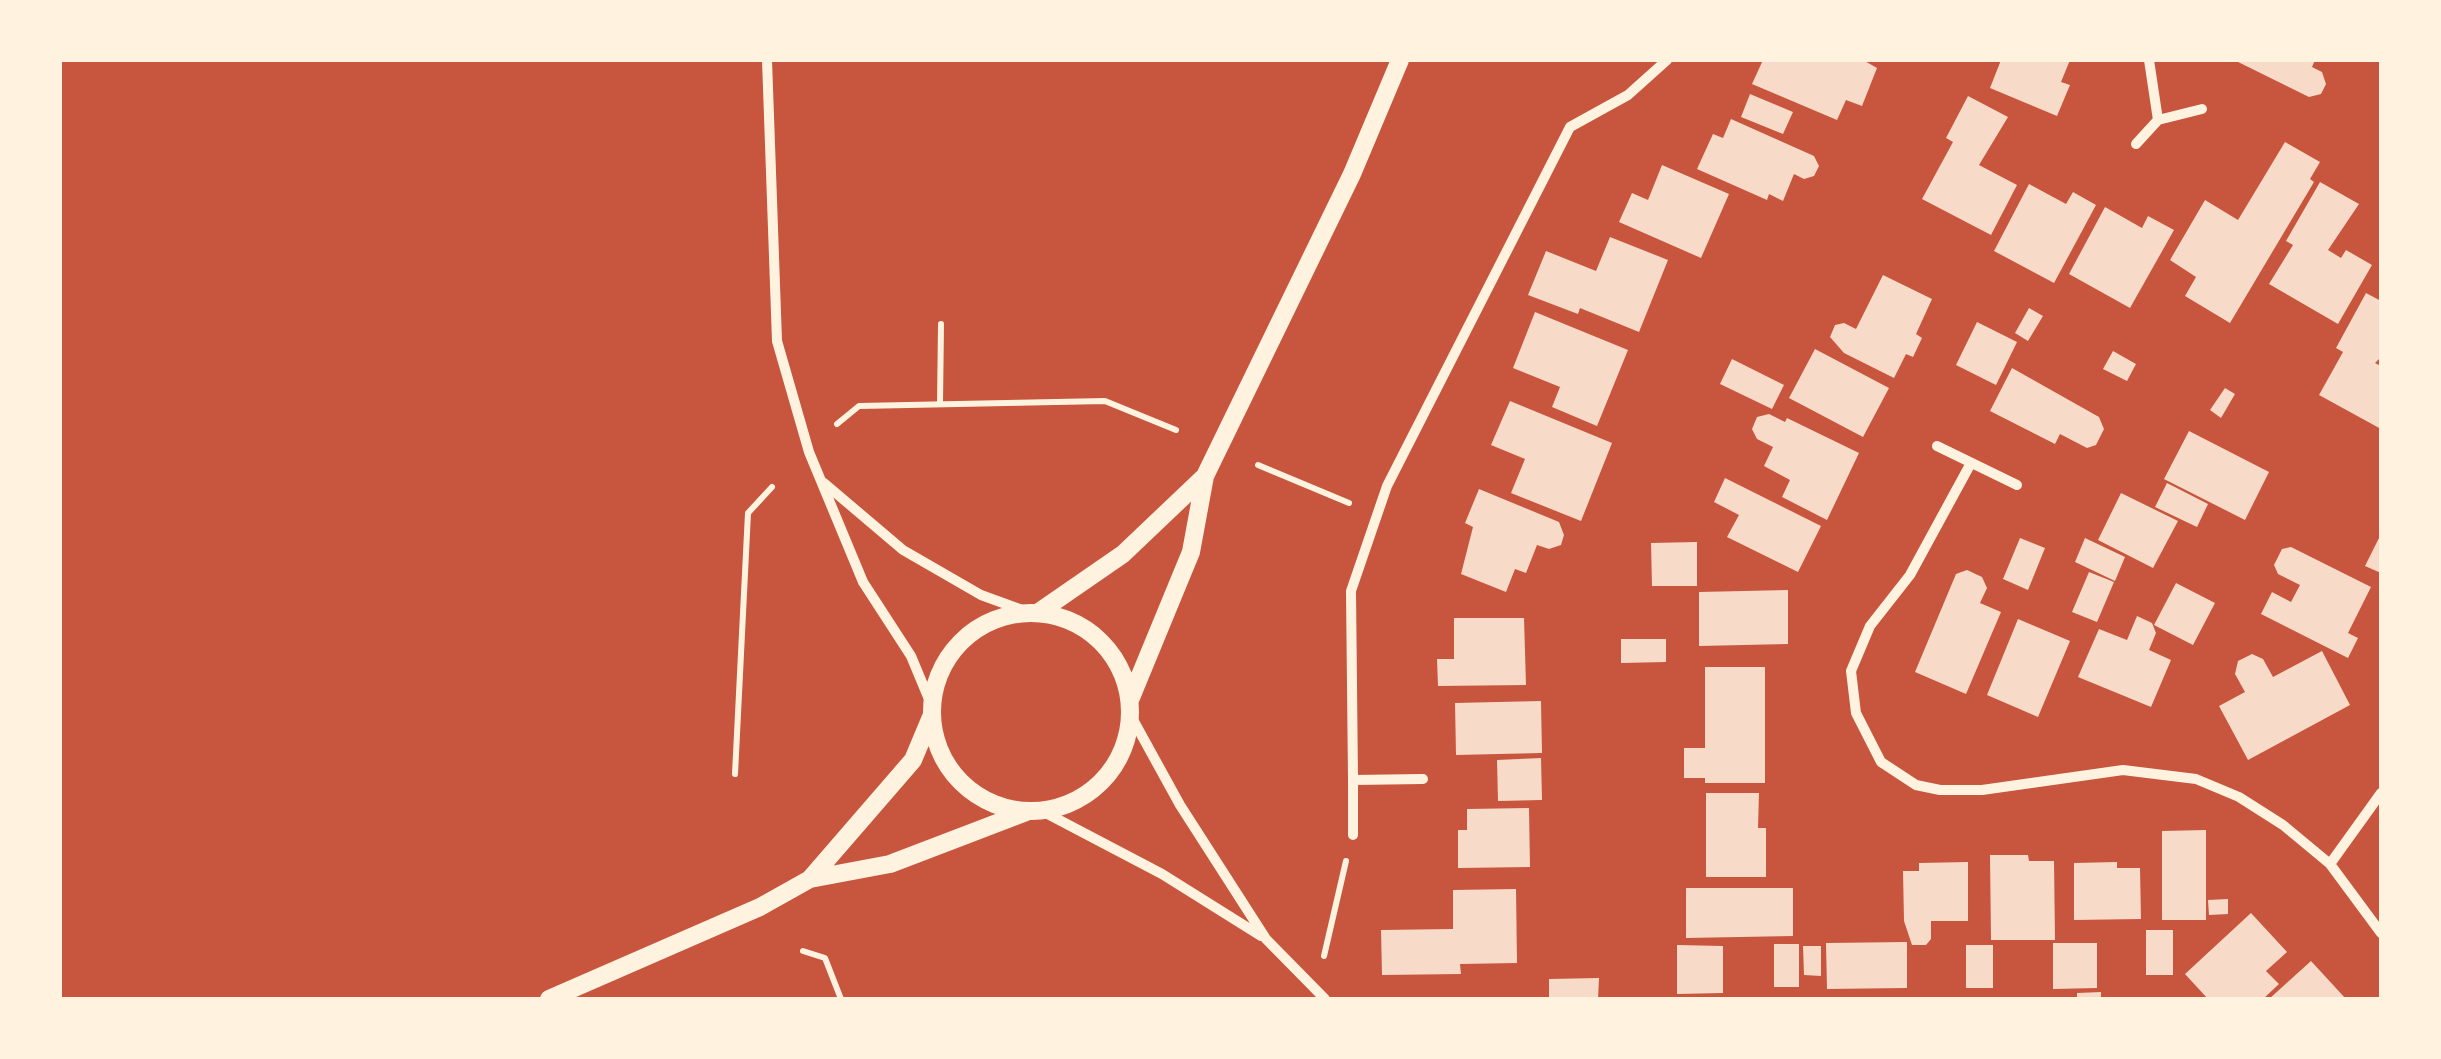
<!DOCTYPE html>
<html>
<head>
<meta charset="utf-8">
<style>
  body { margin:0 }
  #map { position:relative; width:2441px; height:1059px; overflow:hidden; background:#c8553d; font-family:Arial,sans-serif }
  canvas { display:block }
  .frame { position:absolute; inset:0; border:62px solid #fff3e0; pointer-events:none }
</style>
</head>
<body>
<div id="map">
<canvas width="2441" height="1059"></canvas>
<div class="frame"></div>
</div>
<script>
const c = document.querySelector('canvas').getContext('2d');
c.lineJoin = 'round';
function fillPath(path, color) { c.fillStyle = color; c.fill(path, 'evenodd'); }
const shape = rows => new Path2D(rows.map(r => 'M' + r).join(''));
function stroke(path, color, width, dash) { c.strokeStyle = color; c.lineWidth = width; c.lineCap = dash ? 'butt' : 'round'; c.setLineDash(dash || []); c.stroke(path); }
const building = shape([
  [1763,60,1863,60,1877,68,1862,106,1846,100,1837,120,1752,84],
  [2001,60,2070,60,2061,82,2070,85,2057,116,1990,88],
  [2234,60,2315,60,2312,67,2322,72,2326,84,2321,94,2309,97],
  [1750,94,1793,112,1783,134,1741,117],
  [1968,96,2008,117,1979,165,2017,185,1991,235,1922,199,1953,142,1946,138],
  [1731,119,1814,156,1819,166,1814,176,1804,179,1794,174,1783,201,1769,194,1767,200,1697,169,1713,134,1723,138],
  [2285,142,2320,162,2310,179,2314,182,2230,323,2185,296,2196,277,2170,260,2205,200,2238,220],
  [1662,165,1729,194,1701,258,1619,222,1632,193,1648,200],
  [2320,182,2359,204,2328,250,2341,258,2346,250,2372,265,2338,324,2269,284,2293,245,2286,241],
  [2029,184,2066,204,2073,192,2096,205,2054,283,1994,251],
  [2105,207,2142,228,2148,216,2174,230,2130,308,2069,274],
  [1610,237,1668,260,1639,332,1580,308,1578,314,1528,295,1546,251,1596,271],
  [1883,275,1932,299,1916,334,1922,338,1913,357,1906,354,1894,378,1844,353,1830,337,1835,325,1844,323,1856,329],
  [2366,293,2381,301,2381,357,2375,363,2381,366,2381,429,2319,395,2343,352,2336,348],
  [2029,308,2043,316,2028,341,2015,333],
  [1535,312,1628,350,1597,426,1552,407,1560,387,1513,368],
  [1977,322,2017,342,1996,385,1956,365],
  [1815,349,1889,388,1863,437,1789,398],
  [2113,351,2136,364,2127,381,2103,369],
  [1732,359,1784,385,1772,409,1720,384],
  [2012,368,2099,417,2104,429,2096,445,2087,448,2060,434,2055,444,1990,411],
  [2225,388,2235,394,2221,418,2210,410],
  [1510,401,1612,443,1581,521,1511,493,1525,459,1491,445],
  [1769,414,1785,422,1787,418,1859,453,1827,520,1782,497,1790,480,1764,466,1773,447,1757,439,1752,429,1757,417],
  [2189,431,2269,472,2245,520,2164,479],
  [1725,478,1821,526,1798,572,1727,537,1739,515,1714,502],
  [2167,483,2208,504,2197,527,2155,507],
  [1479,489,1559,522,1564,535,1561,545,1549,549,1537,545,1526,573,1515,569,1506,592,1461,574,1473,527,1465,523],
  [2121,493,2178,521,2153,568,2098,540],
  [2381,534,2381,573,2365,566],
  [2020,538,2045,548,2028,590,2003,579],
  [2085,538,2125,557,2115,581,2075,562],
  [1697,542,1697,586,1652,586,1651,543],
  [2291,547,2371,587,2348,633,2358,638,2348,658,2261,614,2272,592,2291,602,2300,585,2278,574,2274,565,2282,549],
  [1967,570,1982,577,1987,588,1980,603,2001,612,1966,694,1915,672,1956,574],
  [2089,572,2114,582,2097,622,2072,612],
  [2176,583,2215,603,2193,645,2154,625],
  [1788,590,1788,644,1699,646,1699,592],
  [2137,616,2152,623,2156,633,2149,650,2171,660,2151,707,2078,677,2099,629,2127,640],
  [1454,618,1524,618,1526,685,1438,686,1437,659,1454,659],
  [2018,619,2070,641,2038,717,1987,695],
  [1621,639,1666,639,1666,662,1621,663],
  [2322,651,2350,705,2248,760,2219,706,2245,692,2235,674,2238,661,2252,654,2263,659,2273,677],
  [1705,667,1765,667,1765,783,1705,783,1705,778,1684,778,1684,748,1705,748],
  [1541,701,1542,753,1456,755,1455,703],
  [1541,758,1542,800,1498,801,1497,760],
  [1706,793,1759,793,1758,828,1766,828,1766,877,1706,877],
  [1529,808,1530,867,1458,868,1458,830,1467,830,1467,809],
  [2206,830,2206,920,2162,920,2162,831],
  [1990,855,2028,855,2029,861,2054,861,2055,940,1991,940],
  [1968,862,1968,921,1931,921,1931,939,1926,945,1912,945,1904,921,1903,871,1919,871,1919,863],
  [2117,862,2117,868,2140,868,2141,919,2074,920,2074,863],
  [1686,888,1793,888,1793,936,1686,938],
  [1516,889,1517,963,1460,964,1461,974,1382,975,1381,930,1453,929,1453,890],
  [2228,899,2228,914,2209,915,2208,900],
  [2251,913,2287,952,2266,971,2279,984,2263,999,2208,999,2185,974],
  [2146,930,2173,930,2173,975,2146,975],
  [1907,942,1907,988,1827,989,1826,943],
  [2053,943,2097,943,2097,988,2053,989],
  [1774,944,1799,944,1799,987,1774,987],
  [1677,945,1723,946,1723,993,1677,994],
  [1966,945,1993,945,1993,988,1966,988],
  [1803,946,1821,946,1821,976,1804,975],
  [2311,961,2346,999,2269,999],
  [1599,978,1598,999,1549,999,1549,979],
  [2101,992,2101,999,2077,999,2077,993]
]);
const path = shape([
  [940,404,941,324],
  [837,424,859,406,1105,401,1176,430],
  [1258,465,1349,503],
  [735,774,748,513,772,487],
  [803,951,825,958,841,999],
  [1324,956,1346,861]
]);
const minor = shape([
  [767,60,777,341,809,452,863,582,911,656,931,704],
  [2149,60,2158,120],
  [2136,144,2158,120,2202,109],
  [1937,446,2017,485],
  [1971,463,1910,575,1870,626,1851,671,1856,713,1881,762,1916,785,1940,790,1982,790,2123,770,2196,779,2239,797,2283,825,2330,864,2381,933],
  [824,483,903,550,981,595,1025,611],
  [1131,716,1180,805,1266,939,1325,999],
  [1353,780,1351,591,1387,486,1570,127,1628,95,1667,60],
  [1042,811,1162,874,1261,936],
  [1353,835,1353,780,1423,779],
  [2330,864,2381,793]
]);
const tertiary = shape([
  [1039,612,1123,554,1205,476],
  '932 712a99 99 0 1 1 198 0a99 99 0 1 1-198 0Z',
  [1130,700,1191,552,1205,476,1352,174,1400,60],
  [810,879,913,760,931,717],
  [549,999,760,907,810,879,890,864,1026,812]
]);
fillPath(building, '#f7dbc8');
stroke(path, '#fff3e0', 6);
stroke(minor, '#fff3e0', 10);
stroke(tertiary, '#fff3e0', 18);
</script>
</body>
</html>
